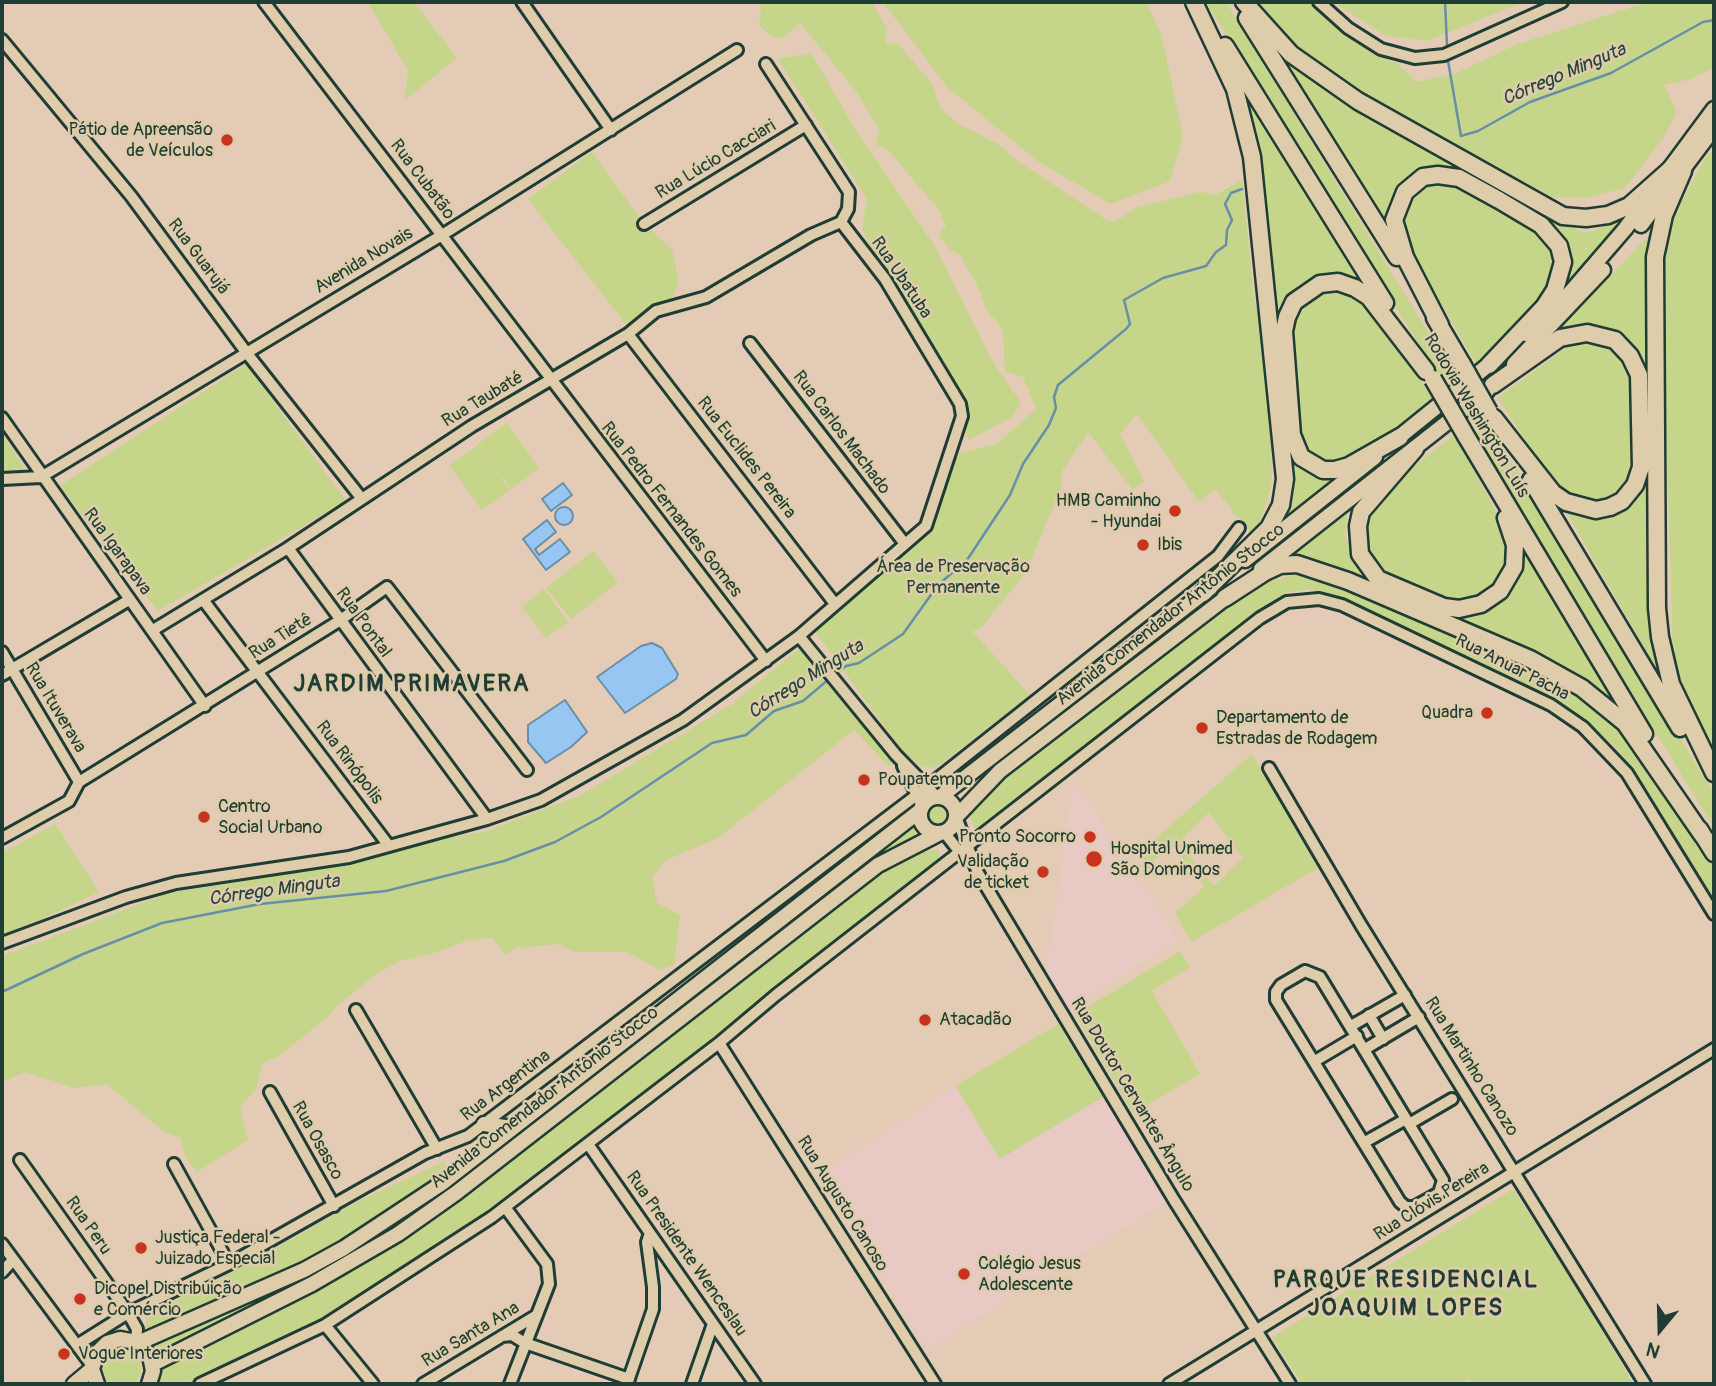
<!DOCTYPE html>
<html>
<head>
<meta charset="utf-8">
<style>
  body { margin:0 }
  #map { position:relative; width:1716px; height:1386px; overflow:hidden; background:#e3cbb6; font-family:Pangolin,sans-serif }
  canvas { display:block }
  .frame { position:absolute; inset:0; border:4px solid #1f3d34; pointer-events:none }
  .north { position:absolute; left:1625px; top:1295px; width:70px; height:70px; -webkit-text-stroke:5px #deccaa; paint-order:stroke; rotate:199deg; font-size:19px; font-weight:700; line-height:28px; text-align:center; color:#1f3d34 }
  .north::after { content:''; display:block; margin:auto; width:24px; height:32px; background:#1f3d34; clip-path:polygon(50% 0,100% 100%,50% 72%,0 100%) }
</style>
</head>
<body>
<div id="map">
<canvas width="1716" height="1386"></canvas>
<div class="frame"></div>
<div class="north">N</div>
</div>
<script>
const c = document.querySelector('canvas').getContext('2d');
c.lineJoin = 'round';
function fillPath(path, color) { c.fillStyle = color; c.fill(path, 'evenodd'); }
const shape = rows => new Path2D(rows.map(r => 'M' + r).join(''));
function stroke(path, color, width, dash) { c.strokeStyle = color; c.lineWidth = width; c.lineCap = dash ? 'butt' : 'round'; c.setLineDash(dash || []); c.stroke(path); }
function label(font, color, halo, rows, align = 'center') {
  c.font = font + ' Pangolin,sans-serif'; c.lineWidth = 5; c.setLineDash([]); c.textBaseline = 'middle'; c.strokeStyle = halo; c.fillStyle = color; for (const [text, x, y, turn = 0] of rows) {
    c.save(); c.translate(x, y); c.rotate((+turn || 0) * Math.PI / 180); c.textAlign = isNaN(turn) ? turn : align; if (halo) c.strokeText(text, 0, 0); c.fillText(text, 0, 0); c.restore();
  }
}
const built = shape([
  [1074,779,1178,940,1069,1010,1046,973],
  [955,1086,1000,1159,1103,1097,1169,1200,927,1349,819,1176]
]);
const green = shape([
  [368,2,414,2,457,58,405,100,408,71],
  [758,2,871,2,887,28,885,43,898,44,932,83,940,108,957,123,998,144,1019,162,1105,219,1115,222,1137,207,1201,192,1216,195,1242,180,1255,307,1260,308,1272,466,1271,487,1261,519,1250,535,1247,524,1235,515,1216,489,1199,502,1137,414,1120,434,1144,482,1133,490,1088,432,1062,471,1062,486,1025,574,979,630,972,631,1030,695,941,764,931,768,919,765,901,749,813,629,931,524,956,454,997,444,1036,409,1023,377,1005,371,1003,330,986,309,976,282,960,255,950,250,939,235,946,225,938,209,890,152,876,144,879,129,855,90,800,23,781,39,772,37,759,25,761,8],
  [883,2,1146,2,1161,33,1183,136,1170,181,1111,204,1039,162,947,87],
  [1206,2,1226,2,1453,373,1443,383],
  [1253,2,1314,2,1360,42,1399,65,1417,82,1457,73,1515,45,1648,2,1714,2,1714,68,1691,79,1664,85,1677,112,1664,137,1625,188,1586,198,1552,197,1349,85,1275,31],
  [1334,2,1523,2,1427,41,1386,36],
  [1280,52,1329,89,1554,221,1587,233,1624,219,1563,292,1568,263,1562,242,1441,170,1390,211,1388,227],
  [811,53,857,132,936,248,993,362,1021,403,1012,417,969,440,862,229,867,199,778,59],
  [1248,101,1359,280,1342,275,1300,283,1287,299,1279,320,1288,440,1342,476,1276,530,1289,484,1261,160],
  [592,152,644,224,672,249,679,283,670,302,628,327,528,199],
  [1708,153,1714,155,1714,748,1689,705,1673,656,1661,262,1674,216],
  [1456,181,1540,229,1552,245,1558,265,1551,283,1477,366,1401,234,1403,204,1423,183],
  [1651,233,1654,615,1665,684,1566,511,1610,517,1628,508,1642,492,1648,469,1645,375,1640,357,1626,341,1610,331,1594,326,1559,330],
  [1332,289,1353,295,1375,312,1435,402,1390,436,1345,463,1330,466,1310,457,1299,443,1291,342,1291,322,1300,304,1314,293],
  [1594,341,1621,356,1636,379,1637,476,1624,497,1603,507,1568,499,1551,481,1498,398,1568,346],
  [246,364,346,501,158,611,59,486],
  [1488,422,1714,794,1714,828,1474,433],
  [507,423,539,468,511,489,478,444],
  [2,434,25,470,2,472],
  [1455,434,1508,535,1512,559,1504,579,1467,605,1442,602,1373,569,1363,545,1362,524,1389,486],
  [478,445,510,490,482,510,449,465],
  [1360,497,1347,515,1345,537,1365,577,1453,614,1516,575,1524,553,1618,708,1553,663,1311,559,1281,558],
  [593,551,618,582,571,619,546,588],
  [1293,575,1319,577,1563,682,1608,713,1684,811,1714,863,1714,899,1634,771,1615,747,1587,721,1518,680,1377,616,1310,589,1289,592,1271,604,983,828,976,830,970,816,975,806,1003,777,1224,604,1236,604,1268,582],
  [544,589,568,622,546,638,522,607],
  [801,647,892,763,888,766,854,730,718,838,666,860,652,877,657,903,680,915,674,965,660,970,627,952,574,952,559,944,516,948,506,955,493,938,469,940,428,955,399,961,377,974,339,1004,329,1016,276,1058,262,1063,256,1089,240,1107,248,1140,197,1172,186,1158,180,1138,163,1131,107,1084,74,1088,25,1072,2,1082,2,956,169,893,291,873,374,850,484,832,581,795,729,706],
  [1252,754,1321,866,1191,942,1175,913,1205,886,1172,845,1154,860,1152,874,1140,852],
  [1209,812,1243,858,1214,886,1179,842],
  '924 815a11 11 0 1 1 22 0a11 11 0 1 1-22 0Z',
  [916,819,926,836,881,854,845,879,473,1172,404,1222,312,1276,157,1356,150,1340,356,1247],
  [55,824,99,892,2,938,2,853],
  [925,850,939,850,939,861,491,1213,330,1314,184,1384,157,1384,164,1366,428,1220,883,870],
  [1180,951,1190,967,1152,991,1200,1074,1133,1113,1075,1015],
  [1058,1024,1103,1097,1000,1159,955,1086],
  [445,1161,444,1173,339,1242,210,1306,148,1331,145,1330,147,1312,200,1290,357,1202],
  [1513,1189,1589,1307,1633,1384,1472,1384,1469,1379,1459,1384,1302,1384,1272,1337],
  '103 1368a19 19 0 1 1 38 0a19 19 0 1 1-38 0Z'
]);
const water = shape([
  [563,483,572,495,551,511,542,499,563,483],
  '555 516a9 9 0 1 1 18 0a9 9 0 1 1-18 0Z',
  [547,520,556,532,535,549,539,555,560,539,570,552,546,570,523,539,547,520],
  [652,643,662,648,678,674,676,679,625,713,597,677,641,646,652,643],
  [565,700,587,732,571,747,546,763,528,742,528,725,565,700]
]);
const stream = shape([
  [1445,2,1447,45],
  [1448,61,1461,136,1478,131,1530,102,1611,73,1703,22,1714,20],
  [834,675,846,666,859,663,903,634,938,585,967,560,1010,495,1023,464,1049,425,1056,408,1054,397,1058,385,1126,329,1130,324,1124,300,1163,278,1206,266,1216,252,1226,245,1227,230,1232,220,1225,204,1231,193,1242,189],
  [2,992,83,954,162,923,260,904,386,891,504,861,555,842,601,817,712,743,746,735,774,711,803,701,829,679]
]);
const minor = shape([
  [264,2,766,661],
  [522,2,611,130],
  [1319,2,1348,28,1381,49,1415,58,1444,55,1562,2],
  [2,40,131,196,246,352,362,499],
  [766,64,849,192,848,209,841,222],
  [644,224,806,125],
  [628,334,835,604],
  [750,343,905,544],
  [2,418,205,706],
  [2,479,41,477,442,235,737,50],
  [288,548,487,819],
  [204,601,389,846],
  [153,630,288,548,472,426,628,334,656,311,706,297,811,235,841,222],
  [799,636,896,755,937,797],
  [2,652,79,782],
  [2,675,129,600],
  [903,766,922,806],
  [1269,768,1361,925,1645,1384],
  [956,817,978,873,1174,1200,1290,1384],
  [944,832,962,855],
  [2,838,69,801,79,782,339,621,387,587,527,770],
  [2,943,126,897,176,883,349,857,487,819,541,800,683,720,799,636,926,526,962,416,960,404,885,279,841,222],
  [1305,971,1320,977,1443,1180,1439,1193,1414,1207,1406,1207,1400,1202,1276,1000,1276,992,1281,985,1305,971],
  [356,1010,437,1149],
  [1369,1015,1383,1039],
  [1351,1026,1405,995],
  [719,1043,935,1384],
  [1365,1049,1419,1017],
  [1315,1061,1357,1036],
  [270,1092,334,1206],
  [1409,1124,1452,1099],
  [1365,1142,1406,1119],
  [588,1144,755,1384],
  [20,1160,128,1313,137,1329,136,1342],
  [174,1164,229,1264],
  [505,1207,547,1264,549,1284,510,1384],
  [2,1244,93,1367],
  [2,1272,13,1260],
  [325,1325,373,1384],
  [502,1336,512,1335,525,1343,629,1379],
  [77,1345,128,1313,229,1264,425,1153,468,1136,918,794,1218,556,1239,528],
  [200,1384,325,1325,492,1217,719,1043,776,995,1260,618,1287,602,1319,599,1342,605,1551,705,1583,727,1627,773,1714,914],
  [423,1384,537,1315],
  [627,1384,653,1309,653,1287,647,1242,650,1233],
  [692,1384,713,1324],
  [1169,1384,1714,1049]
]);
const major = shape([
  [1641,225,1714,128],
  [1526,334,1562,302,1625,229,1714,109],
  [1514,364,1603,270],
  [1393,442,1497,358],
  [1245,560,1375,457],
  [1261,569,1487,391],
  '920 815a18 18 0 1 1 36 0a18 18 0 1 1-36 0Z',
  [940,797,1210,588],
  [956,817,1000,771,1232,593],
  [484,1124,512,1128],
  [138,1343,304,1270,344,1248,441,1184,921,810],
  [153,1364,312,1284,398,1234,456,1193,878,865,940,833],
  [74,1384,92,1369],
  [97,1384,92,1369,97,1353,107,1343,120,1339,136,1342,150,1356,153,1371,149,1384]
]);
const highway = shape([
  [1194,2,1235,89,1252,157,1285,479,1281,505,1269,528,1203,593],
  [1244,2,1291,54,1358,101,1563,216,1586,218,1608,215,1629,206,1674,166],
  [1247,18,1397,257],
  [1225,46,1385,303],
  [1683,171,1664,215,1655,257,1657,608,1660,637,1671,684,1714,773],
  [1435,318,1462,364],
  [1440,325,1405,257,1394,220,1405,192,1423,177,1438,175,1459,178,1499,200,1541,225,1559,246,1563,262,1555,290,1544,307,1489,365],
  [1493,385,1560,338,1587,333,1615,340,1630,356,1639,375,1641,467,1635,485,1622,501,1610,507,1596,510,1566,502,1553,493,1494,418],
  [1466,436,1644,734],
  [1400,437,1349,466,1335,470,1323,470,1301,457,1292,435,1284,331,1287,317,1294,302,1320,284,1338,282,1355,288,1369,297,1426,371],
  [1415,449,1361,512,1358,526,1360,554,1378,579,1444,607,1459,609,1481,604,1500,591,1514,567,1515,545,1506,518],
  [1531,480,1680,728],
  [1225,598,1265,572,1280,565,1297,564,1348,581,1530,659,1582,688,1625,723,1703,836],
  [1699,829,1714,853]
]);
const highwayBridge = shape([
  [1462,364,1489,412],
  [1433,379,1466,436]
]);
const markers = [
  [227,140,7,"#c8321e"],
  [1175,511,7,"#c8321e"],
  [1143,545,7,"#c8321e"],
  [1487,713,7,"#c8321e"],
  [1202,728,7,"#c8321e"],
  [864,780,7,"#c8321e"],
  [204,817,7,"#c8321e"],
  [1090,837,7,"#c8321e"],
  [1094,859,9,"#c8321e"],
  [1043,872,7,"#c8321e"],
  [925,1020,7,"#c8321e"],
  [141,1248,7,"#c8321e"],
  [964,1274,7,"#c8321e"],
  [80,1299,7,"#c8321e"],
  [64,1354,7,"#c8321e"]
];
const poiNames = [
  ["Pátio de Apreensão",213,130,"right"],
  ["de Veículos",213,151,"right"],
  ["HMB Caminho",1161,501,"right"],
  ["- Hyundai",1161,522,"right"],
  ["Ibis",1157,545],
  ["Quadra",1473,713,"right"],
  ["Departamento de",1216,718],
  ["Estradas de Rodagem",1216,739],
  ["Poupatempo",878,780],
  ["Centro",218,807],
  ["Social Urbano",218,828],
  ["Pronto Socorro",1076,837,"right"],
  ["Hospital Unimed",1110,849],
  ["São Domingos",1110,870],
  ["Validação",1029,862,"right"],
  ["de ticket",1029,883,"right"],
  ["Atacadão",939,1020],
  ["Justiça Federal -",155,1238],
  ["Juizado Especial",155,1259],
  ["Colégio Jesus",978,1264],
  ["Adolescente",978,1285],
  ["Dicopel Distribuição",94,1289],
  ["e Comércio",94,1310],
  ["Vogue Interiores",78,1354]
];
const streetNames = [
  ["Rua Lúcio Cacciari",716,160,-31],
  ["Rua Cubatão",422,180,53],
  ["Rua Guarujá",198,257,53],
  ["Avenida Novais",364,261,-31],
  ["Rua Ubatuba",901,278,56],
  ["Rua Taubaté",483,400,-31],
  ["Rodovia Washington Luís",1476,416,59],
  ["Rua Carlos Machado",841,433,53],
  ["Rua Euclides Pereira",746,458,52],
  ["Rua Pedro Fernandes Gomes",671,510,52],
  ["Rua Igarapava",117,552,54],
  ["Avenida Comendador Antônio Stocco",1171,615,-38],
  ["Rua Pontal",363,623,54],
  ["Rua Tietê",281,637,-32],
  ["Rua Anuar Pacha",1512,668,27],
  ["Rua Ituverava",55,708,59],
  ["Rua Rinópolis",349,763,53],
  ["Rua Martinho Canozo",1471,1067,58],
  ["Rua Argentina",506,1086,-37],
  ["Rua Doutor Cervantes Ângulo",1132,1095,59],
  ["Avenida Comendador Antônio Stocco",545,1098,-38],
  ["Rua Osasco",317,1141,61],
  ["Rua Clóvis Pereira",1432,1202,-32],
  ["Rua Augusto Canoso",842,1204,58],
  ["Rua Peru",88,1226,55],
  ["Rua Presidente Wenceslau",686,1254,55],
  ["Rua Santa Ana",471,1335,-31]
];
const parkNames = [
  ["Área de Preservação",953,567],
  ["Permanente",953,588]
];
const waterNames = [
  ["Córrego Minguta",1564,75,-23],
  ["Córrego Minguta",806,680,-32],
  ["Córrego Minguta",274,891,-8]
];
const districtNames = [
  ["JARDIM PRIMAVERA",412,685],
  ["PARQUE RESIDENCIAL",1406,1281],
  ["JOAQUIM LOPES",1406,1309]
];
fillPath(built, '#e9c9c4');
fillPath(green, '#c5d68b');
fillPath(water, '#98c6f3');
stroke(water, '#688fa7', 2);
stroke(stream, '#688fa7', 2.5);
stroke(minor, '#1f3d34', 16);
stroke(major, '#1f3d34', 19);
stroke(highway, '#1f3d34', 21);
stroke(minor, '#deccaa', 10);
stroke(major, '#deccaa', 14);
stroke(highway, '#deccaa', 16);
stroke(highwayBridge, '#1f3d34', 21, []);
stroke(highwayBridge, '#deccaa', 16);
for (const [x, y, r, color] of markers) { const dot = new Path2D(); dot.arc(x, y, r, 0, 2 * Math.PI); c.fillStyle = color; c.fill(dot); stroke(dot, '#deccaa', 2.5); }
label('18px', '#1f3d34', '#deccaa', poiNames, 'left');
label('18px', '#1f3d34', '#deccaa', streetNames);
label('18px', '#274538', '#deccaa', parkNames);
label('italic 19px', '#25443e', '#deccaa', waterNames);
c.letterSpacing = '2px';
label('bold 24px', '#1f3d34', '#deccaa', districtNames);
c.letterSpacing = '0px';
</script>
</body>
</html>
